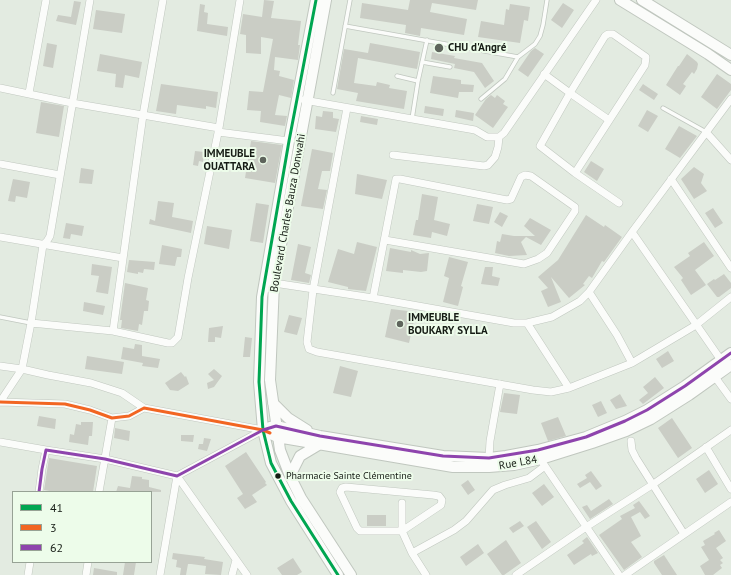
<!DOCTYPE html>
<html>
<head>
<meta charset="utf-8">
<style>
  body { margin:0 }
  #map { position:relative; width:731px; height:575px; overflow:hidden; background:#e3ebe1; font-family:"PT Sans",sans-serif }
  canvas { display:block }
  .legend { position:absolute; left:12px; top:491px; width:140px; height:72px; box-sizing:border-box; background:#edfcea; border:1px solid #97a295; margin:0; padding:5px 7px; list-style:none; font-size:12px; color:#161c15 }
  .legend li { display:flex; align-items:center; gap:8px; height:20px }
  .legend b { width:20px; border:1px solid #97a295 }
</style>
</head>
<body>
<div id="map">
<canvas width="731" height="575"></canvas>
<ul class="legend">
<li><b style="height:5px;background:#00a651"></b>41</li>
<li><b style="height:5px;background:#f26522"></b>3</li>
<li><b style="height:5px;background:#8e44ad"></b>62</li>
</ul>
</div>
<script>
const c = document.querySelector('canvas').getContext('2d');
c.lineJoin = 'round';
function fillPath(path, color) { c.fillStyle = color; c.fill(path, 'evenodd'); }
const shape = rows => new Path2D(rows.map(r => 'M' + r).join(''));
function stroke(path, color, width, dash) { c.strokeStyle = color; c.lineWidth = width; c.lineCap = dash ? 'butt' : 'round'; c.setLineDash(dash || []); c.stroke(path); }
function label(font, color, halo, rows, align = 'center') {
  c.font = font + ' "PT Sans",sans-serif'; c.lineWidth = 4; c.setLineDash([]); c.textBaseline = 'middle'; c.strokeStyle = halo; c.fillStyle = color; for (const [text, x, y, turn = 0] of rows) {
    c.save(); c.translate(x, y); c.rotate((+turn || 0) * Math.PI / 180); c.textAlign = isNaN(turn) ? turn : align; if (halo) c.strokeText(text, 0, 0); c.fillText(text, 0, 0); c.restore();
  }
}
const building = shape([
  [264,0,274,1,271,18,301,21,298,45,300,45,298,60,275,57,274,70,280,71,279,76,294,80,291,98,279,95,275,115,287,116,285,126,260,122,261,111,247,110,249,91,263,92,273,39,261,37,261,54,246,53,246,35,240,34,243,14,262,17],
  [410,0,478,0,476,10,432,3,430,12,467,19,464,35,421,28,420,36,405,33,406,25,360,18,362,3,408,10],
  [74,1,81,2,76,25,56,21,58,15,71,17],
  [563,3,574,10,562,28,551,20],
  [200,4,205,5,204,12,208,13,207,24,228,27,227,36,197,31],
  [510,4,530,7,528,21,524,20,520,43,478,37,481,21,504,25,506,9,509,10],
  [96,10,125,14,122,33,93,29],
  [47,43,57,45,53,68,43,66],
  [370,43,420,52,417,69,358,58,354,83,376,86,377,82,390,85,389,88,407,91,404,109,356,101,358,93,337,89,344,49,368,53],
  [535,48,544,54,528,77,518,70,531,51],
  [432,52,455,56,454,58,482,63,494,81,485,88,474,72,454,68,455,64,431,59],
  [100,54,142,62,139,78,125,75,123,88,115,87,116,74,97,71],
  [687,54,697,62,698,64,697,69,694,74,692,72,683,84,686,86,680,95,666,85,678,66,679,66],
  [717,74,731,84,731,90,717,109,701,97],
  [433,76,461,80,461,84,474,85,473,92,459,92,458,98,430,93],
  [161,84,218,92,216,108,206,106,206,109,177,105,176,114,156,111],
  [643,84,658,94,654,100,639,90],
  [491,95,495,98,497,95,505,101,503,104,508,107,493,128,475,115,486,99],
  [41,102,64,106,59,137,36,133],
  [425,106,444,109,443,116,424,113],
  [456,110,474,113,473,121,455,117],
  [647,110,658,116,648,132,638,126],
  [323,111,333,112,333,118,339,119,336,132,315,129,316,116,322,117],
  [361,116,378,119,377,125,360,122],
  [679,126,697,136,680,158,665,149],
  [251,141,282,145,275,183,245,178],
  [312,149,333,153,330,171,322,171,318,189,327,190,323,209,301,206],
  [195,151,204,152,203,162,199,161,198,166,193,165],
  [591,161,604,169,597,181,584,172],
  [694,167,704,174,701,183,707,191,694,199,681,179],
  [81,168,94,170,92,184,79,183],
  [357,174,387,180,382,199,355,194],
  [13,179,30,182,27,198,16,196,15,202,8,201],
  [422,194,438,197,434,220,450,224,447,236,432,232,431,238,413,235,416,220,418,220],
  [158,201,174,203,172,217,193,221,191,233,149,224,150,219,155,221],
  [256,203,269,205,263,243,250,241],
  [477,204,493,207,489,224,473,221],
  [713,208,723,223,715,228,705,213],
  [500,212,508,216,502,227,494,222],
  [586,215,604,227,605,225,622,237,604,262,602,261,592,278,589,276,583,284,585,285,569,298,551,277,561,302,548,307,541,291,548,288,538,277,558,260],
  [530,218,551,230,541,245,526,237,521,242,527,255,509,256,495,253,497,241,500,242,502,234,514,236,535,236,524,226],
  [66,223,84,226,82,236,71,234,70,239,63,238],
  [207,226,232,230,229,249,204,244],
  [357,242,377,247,366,291,348,289,348,287,328,282,338,249,354,254],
  [704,242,714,256,695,270,706,285,691,295,681,280,683,278,674,267,690,256,688,253],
  [298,244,311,247,305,273,311,275,309,283,291,280],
  [162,245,182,249,181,257,177,257,175,266,159,264],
  [390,248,411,252,411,250,420,254,429,253,427,271,421,272,403,270,403,273,386,271],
  [449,257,468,262,461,286,463,287,458,306,443,302,449,278,444,276],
  [129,260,155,262,154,270,144,269,143,273,138,272,138,274,127,272],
  [92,264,112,267,108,294,96,292,99,276,91,275],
  [485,267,493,267,492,276,500,278,498,286,481,284],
  [724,274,731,283,731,288,719,297,717,297,707,284,714,279,715,280],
  [125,283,148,288,146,300,149,301,148,311,144,311,142,325,139,324,138,331,121,328,122,320,120,320],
  [84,302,105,306,103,315,83,311],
  [391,309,416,312,409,343,385,337],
  [289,315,302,318,297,335,284,332],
  [223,326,221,338,215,337,215,342,208,342,209,328],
  [245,337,252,338,250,357,243,357],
  [135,344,142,345,142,356,160,359,158,368,142,366,143,363,121,359,123,347,134,349],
  [668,351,674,361,662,368,656,359],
  [87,356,124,362,122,374,85,369],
  [340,366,358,371,351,397,333,393],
  [214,369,222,376,214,387,208,389,207,383,214,380,208,374],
  [181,372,185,377,186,376,189,384,178,391,170,390,165,383],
  [655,377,664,388,643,404,639,400,648,393,643,387],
  [504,393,520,395,517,414,500,412],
  [620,394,627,406,616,409,610,400],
  [601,401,607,413,598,417,592,405],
  [39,416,56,419,55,429,37,426],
  [558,417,566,436,548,441,541,423],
  [672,418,692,448,678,458,658,428],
  [81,422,93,422,92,436,89,436,88,445,69,442,70,434,74,435,76,424,81,425],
  [115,428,130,431,129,441,114,438],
  [181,435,194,435,193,442,181,441],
  [204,438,211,439,207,451,198,449,199,444,203,444],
  [246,452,266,482,265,483,267,485,252,495,257,502,245,509,237,498,243,494,225,466],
  [49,458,97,466,93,492,55,492,44,490],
  [709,470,718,484,705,493,696,479],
  [591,471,602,486,596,490,590,482,580,488,577,484,587,478,585,475],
  [132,476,142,477,142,479,149,480,149,487,161,490,161,492,116,492,118,486,130,488],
  [468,480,475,490,468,495,461,485],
  [544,484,554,497,542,506,532,493],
  [609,499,613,504,590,519,582,507,587,505,591,511],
  [639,501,650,516,645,519,640,512,631,517,641,536,631,542,642,557,624,570,599,535,622,519,620,516,635,508,633,505],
  [367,515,386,515,386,526,367,526],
  [520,521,524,526,513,533,509,528],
  [536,521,551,542,542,549,527,527],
  [719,530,726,541,716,548,723,558,720,560,723,563,720,565,722,568,713,575,705,575,700,566,709,560,701,547,705,545,703,541,715,534,714,533],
  [587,537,598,553,592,556,591,554,574,565,567,555,584,543,582,541],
  [506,540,521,563,504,575,502,575,487,554],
  [478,544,484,553,466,566,460,557],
  [173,553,205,557,204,559,223,562,221,575,205,574,206,566,191,564,188,564,186,575,180,575,181,568,176,567,177,560,172,559],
  [664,555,677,575,662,575,654,563,654,561],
  [293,558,302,572,297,575,282,575,277,568],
  [125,562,136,562,134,575,123,575],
  [94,568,117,572,117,575,93,575]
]);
const lane = shape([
  [345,26,518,57],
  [422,62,450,67],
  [397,76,418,81],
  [333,93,350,0],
  [481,99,505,79,518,57,535,44,540,36,543,25,547,0],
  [663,108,706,132],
  [412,119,418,81,427,40],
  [0,317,31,323]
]);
const street = shape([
  [544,74,570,93,605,36,608,34,613,34,646,57,645,65,575,173],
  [0,88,72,103,219,128],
  [29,93,46,0],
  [304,100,475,130,487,137,499,137,504,133,596,0],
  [347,108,313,290,307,342,309,349,317,352,533,390,551,392,569,388,632,363,696,325,731,297],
  [609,120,570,93,540,146,575,173,619,203],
  [218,132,289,141],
  [706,132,731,160],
  [393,155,484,166,488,165,495,157,498,147,499,137],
  [0,164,60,175],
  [671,179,731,268],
  [632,232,723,363],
  [0,237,123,258],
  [274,283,373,298,514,323,527,323,552,317,580,301,589,292,632,232,731,99],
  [589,292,617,335,632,363],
  [373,298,396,179,400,179,507,200,511,199,521,177,525,175,531,176,575,207,575,211,547,253,538,259,524,264,385,240],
  [31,323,43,245,47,241,50,236,90,0],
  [527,323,569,388],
  [113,331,168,343,172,343,178,337,188,278,219,128,240,0],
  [0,366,22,369,31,323,113,331,143,115,163,0],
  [715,377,731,399],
  [0,402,65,404,90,410,112,418,129,416,144,408,263,430],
  [0,402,22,369,48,375,91,383,122,393,144,408],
  [631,441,632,450,636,458,684,534],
  [0,442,46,450],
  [706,447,731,489],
  [489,458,490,441,500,384],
  [543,463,619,575],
  [177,476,247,575],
  [39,492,42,469,46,450,105,459,177,476,263,430],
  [99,492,112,418],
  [402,503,402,531,441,505,442,500,439,496,433,495,346,487,342,488,340,492,357,528,360,531,402,531,412,553],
  [28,575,30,562],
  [86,575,88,562],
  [160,575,177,476],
  [232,575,236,560],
  [426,575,412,553,454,530,466,521,493,490,505,485,529,478,545,466],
  [516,575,586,527,652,485,731,430],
  [625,575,731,502]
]);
const secondary = shape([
  [316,0,289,141,262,297,259,382,263,430,271,463,291,501,338,575],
  [326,0,274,283,270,380,280,450,290,476,301,498,351,575],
  [620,0,708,54,731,70],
  [642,0,731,55],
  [273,403,288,418,307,430],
  [270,427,276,426,320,436,443,456,489,458,506,456,538,450,586,437,625,421,647,410,685,386,731,353],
  [273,435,277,437,453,467,489,467,514,465,541,459,592,443,626,431,651,419,689,395,731,365],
  [290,476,300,456,320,444]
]);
const bus1 = shape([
  [316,0,289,141,262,297,259,382,263,430,271,463,291,501,338,575]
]);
const bus2 = shape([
  [0,402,65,404,90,410,112,418,129,416,144,408,263,430,270,433]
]);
const bus3 = shape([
  [39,492,42,469,46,450,105,459,177,476,263,430,276,426,320,436,443,456,489,458,538,450,586,437,625,421,647,410,685,386,731,353]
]);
const markers = [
  [439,48,5,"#5e645c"],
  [263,160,4,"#5e645c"],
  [400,324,4,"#5e645c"],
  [278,476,3.5,"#161c15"]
];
const busNames = [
  ["Pharmacie Sainte Clémentine",286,476]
];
const poiNames = [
  ["CHU d'Angré",448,48],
  ["IMMEUBLE",255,154,"right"],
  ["OUATTARA",255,167,"right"],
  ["IMMEUBLE",408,318],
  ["BOUKARY SYLLA",408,331]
];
const streetNames = [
  ["Boulevard Charles Bauza Donwahi",288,213,-80],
  ["Rue L84",518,463,-10]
];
fillPath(building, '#cacdc5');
stroke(lane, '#c0c7bf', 5);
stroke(street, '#c0c7bf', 8);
stroke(secondary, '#c0c7bf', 12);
stroke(lane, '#fbfcfa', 3.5);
stroke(street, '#fbfcfa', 7);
stroke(secondary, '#fbfcfa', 10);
stroke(bus1, '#00a651', 3);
stroke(bus2, '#f26522', 3);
stroke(bus3, '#8e44ad', 3);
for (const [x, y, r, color] of markers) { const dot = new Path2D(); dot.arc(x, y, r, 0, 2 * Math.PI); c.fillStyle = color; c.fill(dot); stroke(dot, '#edfcea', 1.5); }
label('10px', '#161c15', '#edfcea', busNames, 'left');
label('bold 11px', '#161c15', '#edfcea', poiNames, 'left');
label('11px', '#161c15', '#edfcea', streetNames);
</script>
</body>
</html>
